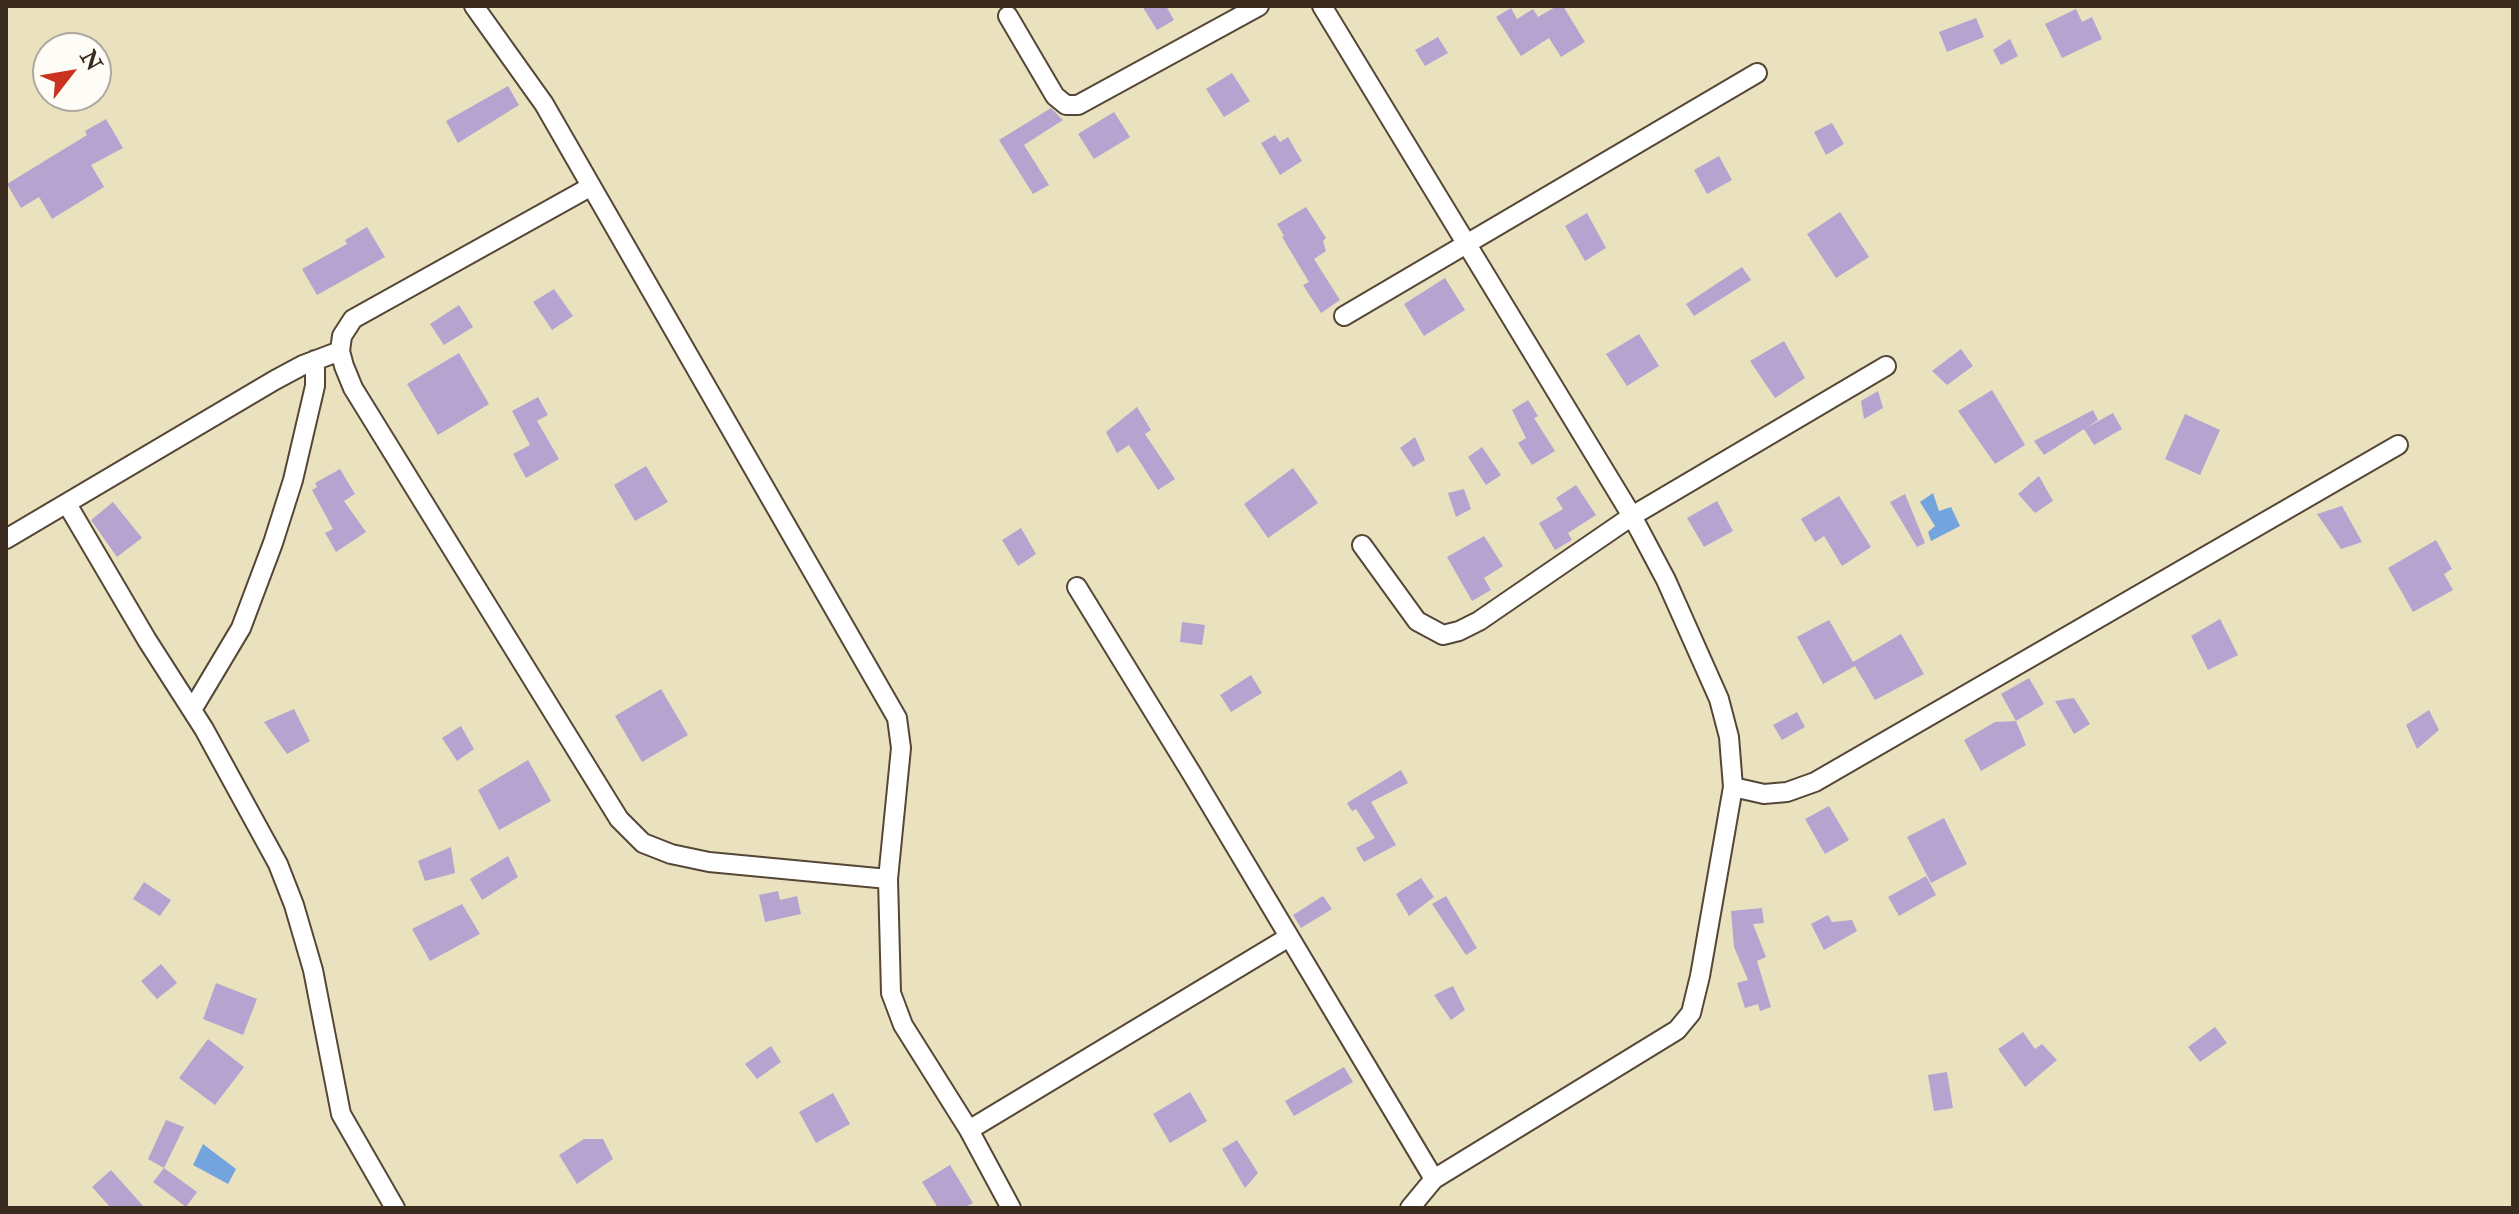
<!DOCTYPE html>
<html>
<head>
<meta charset="utf-8">
<style>
  body { margin:0 }
  #map { position:relative; width:2519px; height:1214px; overflow:hidden; background:#eae2bf; font-family:"IM FELL Double Pica",serif }
  canvas { display:block }
  .frame { position:absolute; inset:0; border:8px solid #3b2a1e; pointer-events:none }
  .north { position:absolute; left:32px; top:32px; width:80px; height:80px; box-sizing:border-box; background:#fdfcf7; border:2px solid #afa8a0; border-radius:50%; rotate:59deg; font-size:22px; font-weight:700; line-height:32px; text-align:center; color:#3b2a1e }
  .north::after { content:''; display:block; margin:auto; width:28px; height:36px; background:#c8321e; clip-path:polygon(50% 0,100% 100%,50% 72%,0 100%) }
</style>
</head>
<body>
<div id="map">
<canvas width="2519" height="1214"></canvas>
<div class="frame"></div>
<div class="north">N</div>
</div>
<script>
const c = document.querySelector('canvas').getContext('2d');
c.lineJoin = 'round';
function fillPath(path, color) { c.fillStyle = color; c.fill(path, 'evenodd'); }
const shape = rows => new Path2D(rows.map(r => 'M' + r).join(''));
function stroke(path, color, width, dash) { c.strokeStyle = color; c.lineWidth = width; c.lineCap = dash ? 'butt' : 'round'; c.setLineDash(dash || []); c.stroke(path); }
const water = shape([
  [1933,493,1939,511,1951,507,1960,526,1931,541,1928,532,1935,526,1920,502],
  [203,1144,236,1169,228,1184,193,1165]
]);
const building = shape([
  [1142,6,1166,6,1174,20,1157,30],
  [1557,6,1563,6,1585,42,1561,57,1549,38,1521,56,1496,17,1511,8,1517,19,1533,9,1538,17],
  [2076,9,2082,22,2092,17,2102,39,2062,58,2045,24],
  [1976,18,1984,37,1947,52,1939,32],
  [1438,37,1448,53,1425,66,1415,50],
  [2010,39,2018,56,2001,65,1993,50],
  [1232,73,1250,101,1224,117,1206,89],
  [508,86,519,105,458,143,446,121],
  [1051,108,1063,120,1024,145,1049,185,1033,194,999,140],
  [1114,112,1130,137,1094,159,1078,134],
  [106,119,123,148,91,165,104,187,52,219,39,197,21,208,7,184,87,135,85,131],
  [1832,123,1844,144,1826,155,1814,132],
  [1275,135,1280,142,1288,137,1302,161,1280,175,1261,143],
  [1719,156,1732,180,1707,194,1694,170],
  [1306,207,1326,238,1323,241,1326,251,1314,259,1340,300,1321,313,1303,285,1309,282,1282,237,1284,236,1277,224],
  [1840,212,1869,257,1836,278,1807,234],
  [1587,213,1606,248,1585,261,1565,226],
  [367,227,385,257,317,295,302,269,347,244,345,240],
  [1742,267,1751,280,1694,316,1686,304],
  [1445,278,1465,310,1424,336,1404,304],
  [554,289,573,316,552,330,533,302],
  [459,305,473,327,444,345,430,324],
  [1639,334,1659,366,1627,386,1606,354],
  [1784,341,1805,378,1775,398,1750,361],
  [1961,349,1973,366,1947,385,1932,371],
  [459,353,489,404,438,435,407,384],
  [1992,390,2025,445,1995,464,1958,411],
  [1878,391,1883,408,1864,419,1861,401],
  [538,397,548,415,537,421,559,459,526,478,513,454,530,445,512,411],
  [1528,400,1538,416,1534,418,1555,451,1532,465,1518,443,1526,438,1512,410],
  [1137,407,1151,430,1145,434,1175,479,1158,490,1129,445,1117,453,1106,432],
  [2093,410,2098,420,2044,455,2034,441],
  [2113,413,2122,429,2094,445,2084,429],
  [2185,414,2220,430,2200,475,2165,459],
  [1415,437,1425,460,1413,467,1400,448],
  [1482,447,1501,475,1486,485,1468,457],
  [646,466,668,502,635,521,614,485],
  [1293,468,1318,503,1268,538,1244,504],
  [340,469,355,494,344,501,366,532,336,552,325,533,333,529,312,490,317,487,315,483],
  [2039,476,2053,501,2035,513,2018,494],
  [1576,485,1596,515,1568,533,1572,540,1555,550,1539,523,1563,509,1556,498],
  [1464,489,1471,509,1456,517,1448,493],
  [1905,494,1925,543,1917,547,1890,502],
  [1839,496,1871,547,1842,566,1824,536,1815,542,1801,519],
  [1717,501,1733,531,1704,547,1687,518],
  [113,502,142,538,117,557,91,520],
  [2342,506,2362,542,2341,549,2317,514],
  [1021,528,1036,554,1018,566,1002,540],
  [1484,536,1503,566,1484,578,1491,590,1472,601,1447,557],
  [2436,540,2452,569,2444,574,2453,590,2413,612,2388,568],
  [2220,619,2238,655,2208,670,2191,636],
  [1829,620,1853,662,1901,634,1924,674,1875,700,1855,666,1823,684,1797,637],
  [1182,622,1205,625,1202,645,1180,642],
  [1251,675,1262,693,1231,712,1220,695],
  [2029,678,2044,704,2016,721,2001,694],
  [661,689,688,735,642,762,615,716],
  [2074,698,2090,724,2074,734,2055,701],
  [294,709,310,741,287,754,264,722],
  [2429,710,2439,730,2417,749,2406,725],
  [1797,712,1805,727,1782,740,1773,725],
  [2016,721,2026,745,1981,771,1964,740,1995,722],
  [461,726,474,749,457,761,442,738],
  [528,760,551,801,499,830,478,790],
  [1401,770,1408,783,1371,802,1396,845,1364,862,1356,848,1375,838,1356,809,1352,811,1347,803],
  [1829,806,1849,840,1825,854,1805,819],
  [1944,818,1967,864,1931,883,1907,837],
  [451,847,455,873,425,881,418,861],
  [508,856,518,877,482,900,470,879],
  [1926,876,1936,895,1899,916,1888,897],
  [1421,878,1434,897,1409,916,1396,894],
  [144,882,171,900,160,916,133,899],
  [778,891,780,900,797,896,801,914,765,922,759,895],
  [1323,896,1332,909,1301,928,1293,915],
  [1446,896,1477,948,1466,955,1432,904],
  [462,904,480,934,430,961,412,929],
  [1762,908,1764,923,1753,924,1766,957,1757,961,1771,1007,1760,1011,1758,1004,1745,1008,1737,983,1748,980,1734,947,1731,911],
  [1828,915,1832,922,1852,920,1857,931,1824,950,1811,924],
  [161,964,177,983,157,999,141,981],
  [216,983,257,999,243,1035,203,1019],
  [1453,986,1465,1010,1451,1020,1434,995],
  [2215,1027,2227,1043,2200,1062,2188,1047],
  [2023,1032,2035,1049,2042,1044,2057,1060,2025,1087,1998,1049],
  [208,1039,244,1067,215,1105,179,1078],
  [771,1046,781,1062,757,1079,745,1064],
  [1344,1067,1353,1082,1294,1116,1285,1101],
  [1947,1072,1953,1108,1934,1111,1928,1075],
  [1190,1092,1207,1121,1170,1143,1153,1114],
  [833,1093,850,1124,816,1143,799,1112],
  [166,1120,184,1127,164,1168,148,1159],
  [584,1139,603,1139,613,1159,577,1184,559,1155],
  [1237,1140,1258,1173,1245,1188,1222,1149],
  [950,1165,973,1203,964,1208,938,1208,922,1182],
  [164,1168,197,1192,186,1207,153,1182],
  [111,1170,145,1208,111,1208,92,1187]
]);
const street = shape([
  [474,6,544,104,897,718,901,748,888,879,891,993,903,1025,969,1130,1011,1208],
  [1322,6,1632,516,1666,580,1719,699,1729,737,1733,787],
  [1008,16,1055,96,1066,105,1078,105,1259,6],
  [590,187,353,319,342,336,340,351,344,366,353,388,619,819,643,843,671,854,709,862,888,879],
  [1344,316,1757,73],
  [67,504,147,640,204,729,278,864,294,905,313,970,341,1114,395,1208],
  [6,539,275,380,303,365,340,351],
  [1362,545,1417,621,1443,635,1459,631,1479,621,1632,516,1886,366],
  [1077,587,1192,774,1434,1179],
  [192,710,241,628,273,543,293,480,315,386,315,360],
  [969,1130,1289,937],
  [1410,1208,1434,1179,1677,1030,1691,1013,1700,976,1733,787,1764,794,1787,792,1815,782,2398,445]
]);
fillPath(water, '#74a4de');
fillPath(building, '#b7a3cf');
stroke(street, '#554636', 22);
stroke(street, '#fff', 18);
</script>
</body>
</html>
